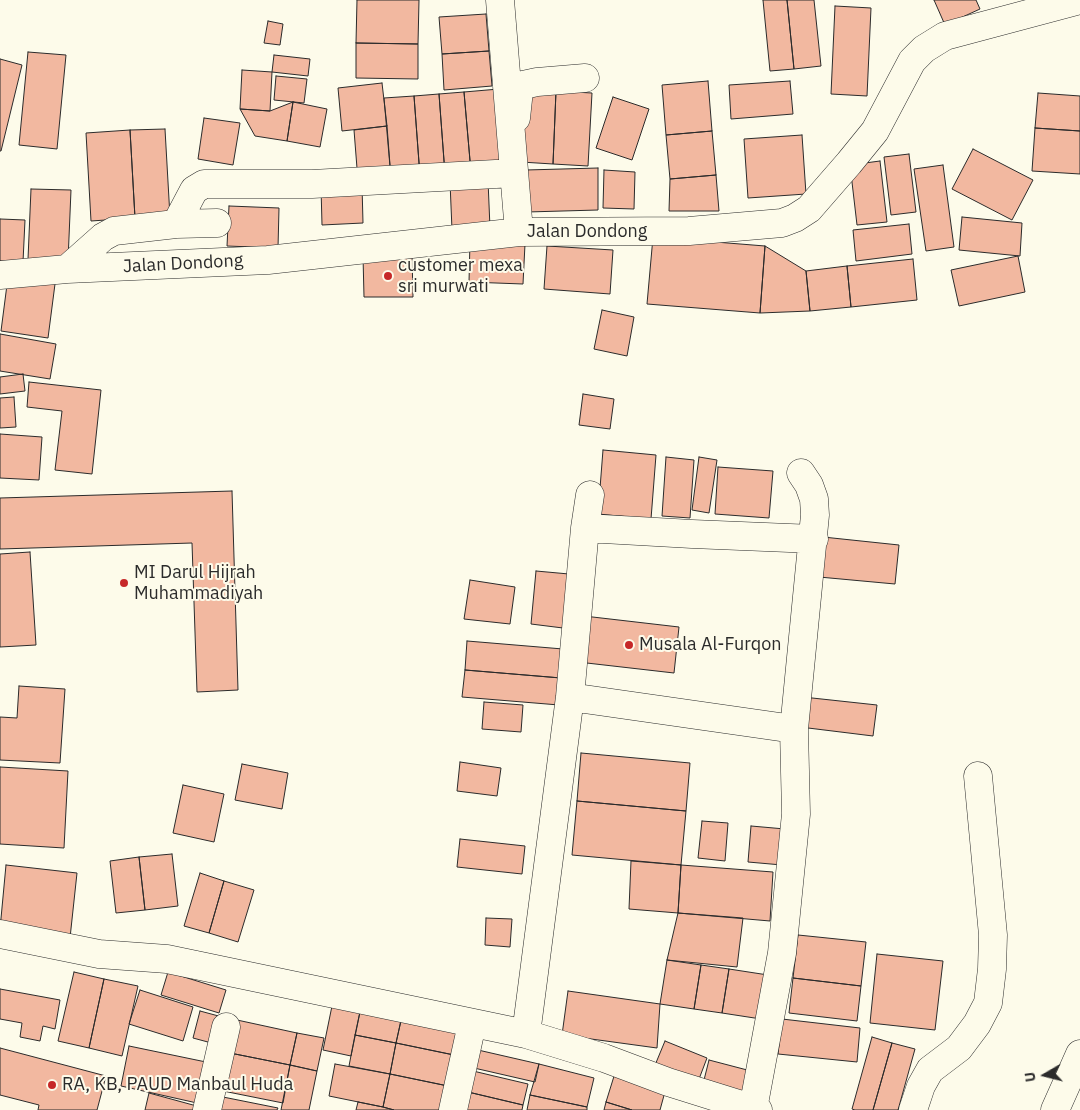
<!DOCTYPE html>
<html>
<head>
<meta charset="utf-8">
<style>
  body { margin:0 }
  #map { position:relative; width:1080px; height:1110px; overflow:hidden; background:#fdfbea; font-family:"IBM Plex Sans",sans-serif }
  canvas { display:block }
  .north { position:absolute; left:1020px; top:1050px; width:50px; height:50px; -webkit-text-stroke:4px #fdfbea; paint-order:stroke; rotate:262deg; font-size:14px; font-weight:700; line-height:20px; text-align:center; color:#2b2b2b }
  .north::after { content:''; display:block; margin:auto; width:18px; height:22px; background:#2b2b2b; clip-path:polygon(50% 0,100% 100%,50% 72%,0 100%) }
</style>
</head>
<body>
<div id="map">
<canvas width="1080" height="1110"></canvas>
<div class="north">U</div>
</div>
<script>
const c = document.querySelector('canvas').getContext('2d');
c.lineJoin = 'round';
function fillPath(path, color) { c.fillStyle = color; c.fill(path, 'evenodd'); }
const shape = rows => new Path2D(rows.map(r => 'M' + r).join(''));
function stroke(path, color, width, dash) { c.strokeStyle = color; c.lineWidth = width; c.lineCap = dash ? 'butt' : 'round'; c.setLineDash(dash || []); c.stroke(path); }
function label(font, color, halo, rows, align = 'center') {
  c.font = font + ' "IBM Plex Sans",sans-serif'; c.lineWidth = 4; c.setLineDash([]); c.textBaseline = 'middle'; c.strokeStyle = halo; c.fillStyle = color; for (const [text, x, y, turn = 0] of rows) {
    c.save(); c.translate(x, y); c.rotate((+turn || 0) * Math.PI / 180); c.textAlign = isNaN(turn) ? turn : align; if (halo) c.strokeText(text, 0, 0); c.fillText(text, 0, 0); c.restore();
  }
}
const building = shape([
  [357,0,419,0,418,44,356,43,357,0],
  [763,0,787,0,794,69,770,71,763,0],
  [787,0,814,0,821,66,794,69,787,0],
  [934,0,976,0,980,9,945,25,934,0],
  [835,6,871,8,867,96,831,94,835,6],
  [486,14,489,51,442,54,439,17,486,14],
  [268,21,283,24,280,45,264,43,268,21],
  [356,43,418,44,418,79,356,78,356,43],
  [489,51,492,86,444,90,442,54,489,51],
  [28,52,66,55,57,149,19,145,28,52],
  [274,55,310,59,308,76,272,72,274,55],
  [0,59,22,65,1,151,0,151,0,59],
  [242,70,272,72,270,111,240,109,242,70],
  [276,76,307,79,304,103,274,100,276,76],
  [708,81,712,131,666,135,662,85,708,81],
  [790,81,793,114,731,119,729,85,790,81],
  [382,83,387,126,342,131,338,88,382,83],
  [499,89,505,170,471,172,464,92,499,89],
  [525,90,556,91,553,164,521,162,525,90],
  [556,91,592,93,588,166,553,164,556,91],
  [464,92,471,172,445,174,439,94,464,92],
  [1038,93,1080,96,1080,131,1035,128,1038,93],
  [439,94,445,174,420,176,414,96,439,94],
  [414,96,420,176,391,178,384,98,414,96],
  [613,97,649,109,632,160,596,148,613,97],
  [293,102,327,109,320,147,287,141,293,102],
  [293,102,287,141,255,136,240,109,270,111,293,102],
  [204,118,240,123,233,165,198,159,204,118],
  [387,126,391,178,358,181,354,130,387,126],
  [1035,128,1080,131,1080,174,1032,171,1035,128],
  [165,129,170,217,135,218,130,130,165,129],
  [130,130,135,218,91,221,86,133,130,130],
  [712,131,716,175,670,179,666,135,712,131],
  [802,135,806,194,748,198,744,139,802,135],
  [973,149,1033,180,1012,220,952,189,973,149],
  [909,154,916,212,891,215,884,157,909,154],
  [880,161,887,222,857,225,850,165,880,161],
  [943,165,954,247,926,251,914,169,943,165],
  [598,168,598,210,527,212,526,170,598,168],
  [604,170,635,172,634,209,603,208,604,170],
  [716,175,719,211,669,211,670,179,716,175],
  [488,180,490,228,452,230,450,182,488,180],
  [362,185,363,223,322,225,321,187,362,185],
  [31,189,71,190,68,261,28,259,31,189],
  [229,206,279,208,278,248,227,246,229,206],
  [962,217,1022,223,1020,256,959,250,962,217],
  [0,219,25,220,23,262,0,261,0,219],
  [909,224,912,254,856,261,853,230,909,224],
  [653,237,765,246,760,313,647,304,653,237],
  [470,241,525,244,523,284,469,282,470,241],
  [547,246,613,250,610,294,544,289,547,246],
  [765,246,806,271,810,311,760,313,765,246],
  [412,255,413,297,364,297,363,256,412,255],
  [1018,256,1025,292,959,306,951,270,1018,256],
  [913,259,917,300,851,307,847,266,913,259],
  [847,266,851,307,810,311,806,271,847,266],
  [8,277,55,284,48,338,1,331,8,277],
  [602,310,634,317,627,356,594,349,602,310],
  [0,334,56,344,50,379,0,371,0,334],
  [23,374,25,391,0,394,0,377,23,374],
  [29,382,101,390,92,474,55,470,62,411,27,407,29,382],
  [583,394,614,399,610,429,579,425,583,394],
  [14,397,16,427,0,428,0,398,14,397],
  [0,434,42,437,39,480,0,478,0,434],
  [603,450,656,455,651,519,598,514,603,450],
  [666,457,694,460,690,518,662,516,666,457],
  [699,457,717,460,709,513,692,510,699,457],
  [718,467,773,471,769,518,715,514,718,467],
  [232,491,238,690,197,692,192,543,0,549,0,498,232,491],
  [823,537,899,545,895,584,819,577,823,537],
  [30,552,36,645,0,647,0,554,30,552],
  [536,571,569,574,563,628,531,624,536,571],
  [470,580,515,587,510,624,464,619,470,580],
  [584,616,679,627,674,673,578,662,584,616],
  [467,641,563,649,561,678,465,670,467,641],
  [465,670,561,678,559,705,462,697,465,670],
  [19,686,65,689,60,763,0,760,0,717,17,718,19,686],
  [803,697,877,705,873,736,800,727,803,697],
  [484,702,523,705,521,732,482,729,484,702],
  [581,753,690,763,686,811,577,801,581,753],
  [460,762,501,768,497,796,457,791,460,762],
  [242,764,288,773,282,809,235,800,242,764],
  [0,767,68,771,64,848,0,844,0,767],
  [183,785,224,794,214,842,173,833,183,785],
  [577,801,686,811,681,865,572,855,577,801],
  [702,821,728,823,725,861,698,858,702,821],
  [751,826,785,829,782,865,748,862,751,826],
  [460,839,525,846,522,874,457,867,460,839],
  [172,854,178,906,145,910,139,857,172,854],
  [139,857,145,910,116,913,110,861,139,857],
  [631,861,681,865,678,913,629,909,631,861],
  [6,865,77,873,70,938,0,929,6,865],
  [681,865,773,872,770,921,678,913,681,865],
  [200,873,224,881,209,933,184,926,200,873],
  [224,881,254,890,238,942,209,933,224,881],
  [678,913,743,918,737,967,667,960,678,913],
  [486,918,512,919,510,947,485,945,486,918],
  [798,935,866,942,861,986,793,978,798,935],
  [877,954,943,961,935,1030,870,1023,877,954],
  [667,960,701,965,694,1009,660,1004,667,960],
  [701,965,729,969,722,1013,694,1009,701,965],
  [729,969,768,975,761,1019,722,1013,729,969],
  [74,972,104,979,89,1048,58,1041,74,972],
  [168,972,226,990,219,1013,161,995,168,972],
  [793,978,861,986,857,1021,789,1013,793,978],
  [104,979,138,986,122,1056,89,1048,104,979],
  [0,989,60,1000,55,1029,43,1026,40,1041,20,1037,22,1023,0,1019,0,989],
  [140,990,193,1007,183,1041,129,1024,140,990],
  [568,991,660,1004,657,1048,562,1035,568,991],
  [333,1001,361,1007,351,1056,323,1050,333,1001],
  [361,1007,402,1016,396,1043,355,1035,361,1007],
  [200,1011,226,1018,219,1045,193,1038,200,1011],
  [402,1016,459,1028,454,1055,396,1043,402,1016],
  [782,1019,860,1028,857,1062,778,1054,782,1019],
  [237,1020,297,1033,290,1065,230,1053,237,1020],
  [297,1033,324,1038,317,1071,290,1065,297,1033],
  [355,1035,396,1043,390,1074,349,1066,355,1035],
  [872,1037,892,1043,873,1110,855,1110,852,1109,872,1037],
  [665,1041,707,1058,696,1087,653,1070,665,1041],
  [396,1043,454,1055,448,1086,390,1074,396,1043],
  [892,1043,915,1049,898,1110,873,1110,892,1043],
  [129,1046,206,1062,197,1103,121,1086,129,1046],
  [0,1048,106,1076,97,1110,38,1110,39,1105,0,1095,0,1048],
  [478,1050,539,1064,535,1082,474,1068,478,1050],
  [230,1053,290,1065,283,1103,223,1091,230,1053],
  [709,1060,751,1071,743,1100,702,1088,709,1060],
  [335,1064,390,1074,383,1107,329,1096,335,1064],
  [539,1064,594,1078,587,1107,530,1095,539,1064],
  [290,1065,317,1071,309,1110,281,1110,290,1065],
  [473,1071,528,1084,523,1105,468,1092,473,1071],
  [615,1073,666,1088,660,1110,632,1110,606,1102,615,1073],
  [390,1074,448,1086,443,1110,394,1110,383,1107,390,1074],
  [468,1092,523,1105,522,1110,464,1110,468,1092],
  [149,1093,204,1108,203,1110,145,1110,149,1093],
  [530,1095,587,1107,587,1110,527,1110,530,1095],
  [223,1097,278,1108,277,1110,221,1110,223,1097],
  [358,1102,383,1107,394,1110,356,1110,358,1102],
  [606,1102,632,1110,604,1110,606,1102]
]);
const street = shape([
  [500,0,519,232],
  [516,118,519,90,523,85,537,82,585,78],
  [176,224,217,223],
  [67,269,103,237,114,231,176,224,194,190,204,184,312,184,514,173],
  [0,275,67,269,268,260,519,232,689,231,782,223,795,218,809,209,849,163,875,131,912,61,924,49,945,36,1080,0],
  [585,528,692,534,814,539],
  [570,697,794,729],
  [0,934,99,954,167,959,526,1034,604,1058,668,1082,758,1110],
  [526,1034,570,697,585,528,590,495],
  [753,1109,782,953,796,814,794,729,815,515,814,499,809,485,801,473],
  [207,1110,226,1027],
  [453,1110,472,1024],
  [913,1110,921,1086,930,1070,959,1048,977,1024,988,1003,992,969,993,935,978,776],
  [1055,1110,1080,1054]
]);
const markers = [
  [388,276,5,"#c62828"],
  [124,583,5,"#c62828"],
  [629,645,5,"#c62828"],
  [52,1085,5,"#c62828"]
];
const streetNames = [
  ["Jalan Dondong",587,232],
  ["Jalan Dondong",183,264,-3]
];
const poiNames = [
  ["customer mexa",398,266],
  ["sri murwati",398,287],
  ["MI Darul Hijrah",134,573],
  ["Muhammadiyah",134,594],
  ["Musala Al-Furqon",639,645],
  ["RA, KB, PAUD Manbaul Huda",62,1085]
];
fillPath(building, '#f2b8a0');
stroke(building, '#2b2b2b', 1);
stroke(street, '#2b2b2b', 29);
stroke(street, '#fdfbea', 28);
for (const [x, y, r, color] of markers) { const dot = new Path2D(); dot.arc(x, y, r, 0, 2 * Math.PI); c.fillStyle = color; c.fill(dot); stroke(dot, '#fdfbea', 2); }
label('18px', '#2b2b2b', '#fdfbea', streetNames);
label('18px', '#2b2b2b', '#fdfbea', poiNames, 'left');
</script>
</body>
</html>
